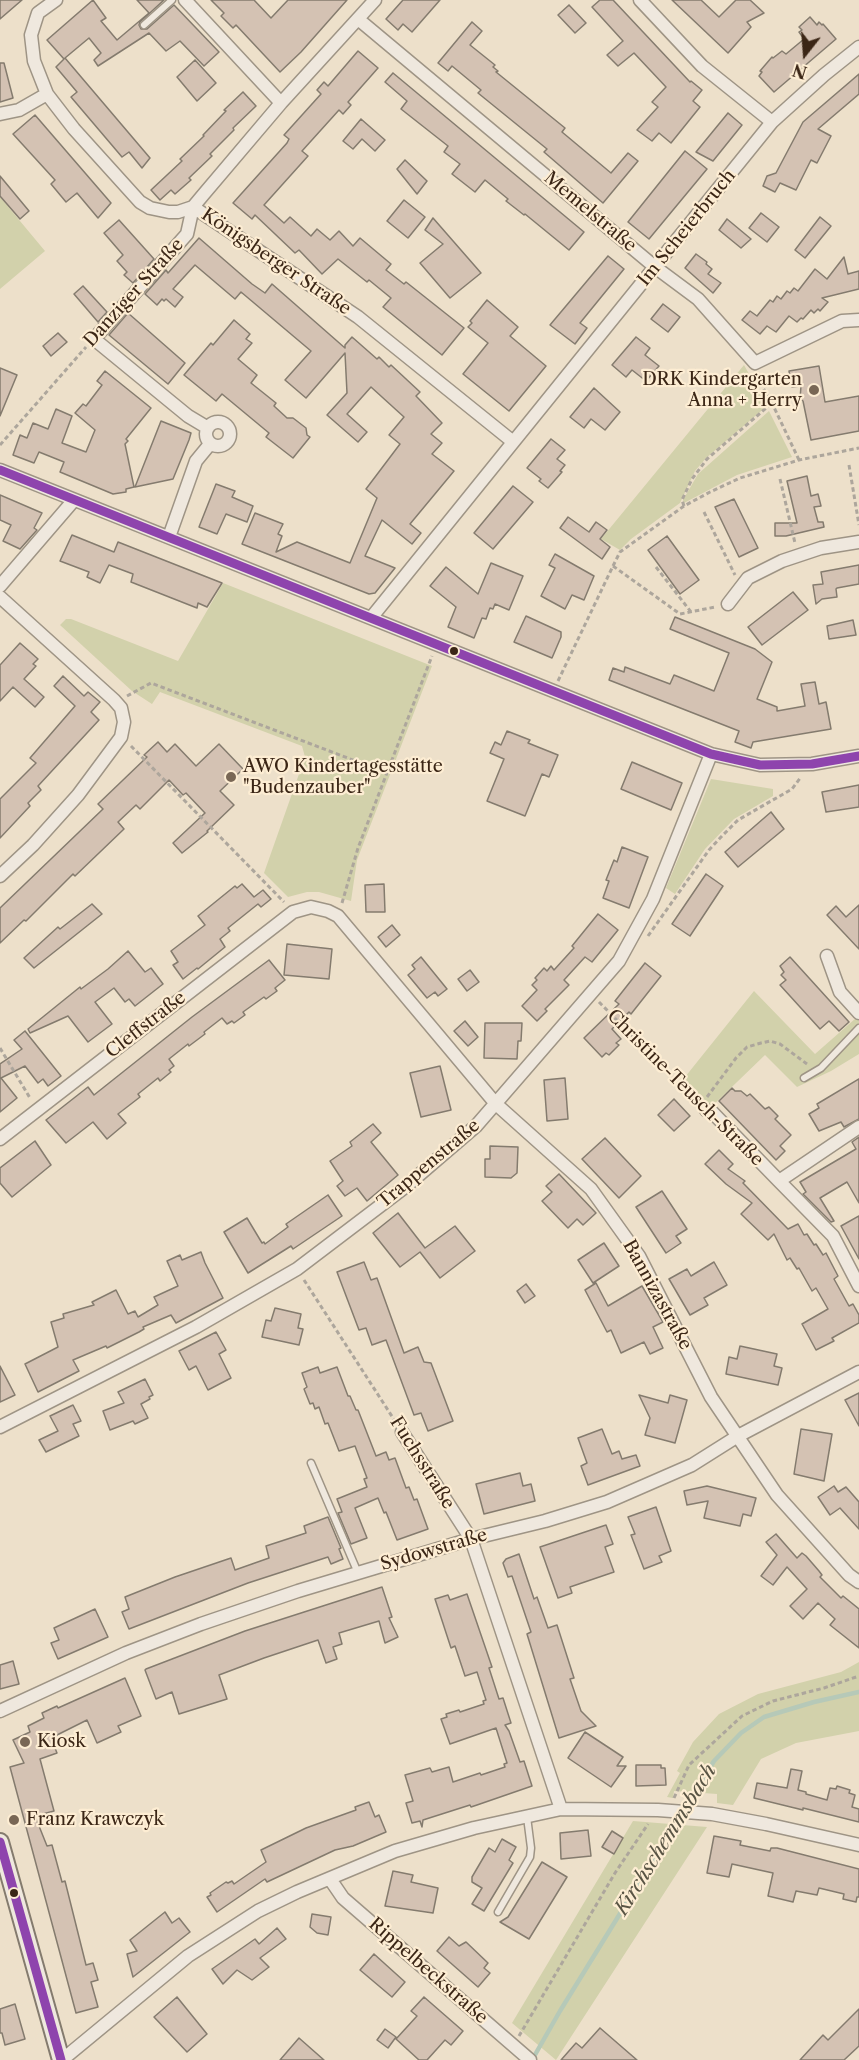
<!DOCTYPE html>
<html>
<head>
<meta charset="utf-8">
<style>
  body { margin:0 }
  #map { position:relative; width:859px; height:2060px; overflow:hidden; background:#ede0ca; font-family:"Libre Caslon Text",serif }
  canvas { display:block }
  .north { position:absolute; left:775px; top:24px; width:60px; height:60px; -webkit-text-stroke:4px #fdedd3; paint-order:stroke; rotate:197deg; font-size:16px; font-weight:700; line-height:24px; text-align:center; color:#3b2616 }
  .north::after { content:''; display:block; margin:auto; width:21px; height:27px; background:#3b2616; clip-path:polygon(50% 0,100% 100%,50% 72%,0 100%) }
</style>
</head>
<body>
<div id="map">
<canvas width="859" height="2060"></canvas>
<div class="north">N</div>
</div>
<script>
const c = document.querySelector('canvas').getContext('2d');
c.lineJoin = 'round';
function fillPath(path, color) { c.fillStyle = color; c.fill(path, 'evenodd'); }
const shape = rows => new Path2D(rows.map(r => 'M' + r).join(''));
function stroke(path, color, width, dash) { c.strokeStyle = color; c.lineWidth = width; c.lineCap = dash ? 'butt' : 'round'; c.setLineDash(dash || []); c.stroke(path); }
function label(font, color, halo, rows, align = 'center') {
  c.font = font + ' "Libre Caslon Text",serif'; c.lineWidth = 4.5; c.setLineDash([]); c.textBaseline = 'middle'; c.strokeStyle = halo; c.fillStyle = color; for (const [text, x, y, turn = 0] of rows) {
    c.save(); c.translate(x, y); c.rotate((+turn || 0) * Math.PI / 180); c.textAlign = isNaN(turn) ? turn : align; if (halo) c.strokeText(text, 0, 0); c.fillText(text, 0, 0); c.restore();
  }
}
const green = shape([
  [0,197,45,251,0,289],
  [744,365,767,406,706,458,695,471,680,503,631,539,620,550,601,539],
  [769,411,792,457,737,475,684,503,683,500,698,474],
  [223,583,432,666,357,860,351,901,319,892,307,892,288,897,264,873,305,757,302,746,160,692,152,704,132,691,60,625,66,619,71,619,178,661],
  [711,779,773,789,773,796,734,819,705,849,675,894,666,888],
  [754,991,815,1054,856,1018,859,1021,859,1054,831,1071,797,1087,765,1055,708,1110,681,1082],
  [859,1662,859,1731,796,1743,761,1759,733,1805,717,1803,717,1794,674,1791,673,1798,667,1797,680,1773,677,1771,693,1742,719,1714,758,1694,841,1672],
  [633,1821,707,1827,556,2060,512,2023]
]);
const stream = shape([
  [532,2060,560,2011,714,1761,741,1733,764,1717,814,1702,859,1692]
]);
const building = shape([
  [0,0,22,0,0,19,0,0],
  [93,0,106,18,101,21,117,40,149,13,137,0,164,0,140,22,139,25,141,29,147,29,174,5,219,52,204,66,180,41,166,51,149,33,98,66,94,60,101,53,89,38,65,58,150,158,142,168,129,152,122,157,71,97,77,92,56,67,64,59,47,40,93,0],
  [211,0,254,0,271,18,288,0,347,0,301,52,280,72,236,25,233,28,221,16,224,13,211,0],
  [403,0,440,0,412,32,403,24,398,30,386,19,403,0],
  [600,0,613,0,690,82,691,81,702,90,693,101,700,107,671,143,659,133,652,141,637,130,658,107,652,102,666,87,634,53,618,66,607,55,623,41,592,7,600,0],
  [672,0,701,0,719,17,736,0,750,0,764,13,747,22,751,27,728,53,672,0],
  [569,5,586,23,575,33,558,15,569,5],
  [810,17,817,25,819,22,822,25,823,24,836,39,774,92,759,76,762,72,760,71,772,57,773,58,782,51,786,54,804,39,799,32,802,30,799,27,810,17],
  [472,22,482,31,470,45,495,65,493,67,498,71,496,72,565,128,562,132,611,173,628,153,638,161,603,203,544,152,547,149,478,93,481,90,452,66,448,71,438,63,472,22],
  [358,51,378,68,348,102,351,105,343,114,339,110,302,151,308,156,264,205,284,223,290,217,311,236,317,229,330,240,339,231,353,246,360,238,391,264,386,270,404,284,406,282,464,328,442,355,383,307,391,298,369,280,367,282,338,259,322,274,299,250,295,253,255,215,252,219,233,203,287,143,289,139,284,135,321,94,317,90,324,82,328,86,358,51],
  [195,60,216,83,197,101,177,77,195,60],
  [0,63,4,63,13,98,0,102,0,63],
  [393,73,584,232,569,250,525,214,524,215,506,201,508,199,485,180,475,192,452,174,460,164,444,152,448,146,401,109,407,101,385,82,393,73],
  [859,74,859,94,818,129,831,136,817,163,811,160,796,190,780,183,775,192,763,186,767,176,776,173,803,122,859,74],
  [243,92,256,106,233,128,234,130,210,154,212,156,189,178,191,180,175,194,171,190,160,200,151,190,182,161,180,159,204,136,203,135,226,111,224,110,243,92],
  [728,113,742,125,713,161,696,152,728,113],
  [35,115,111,203,98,218,77,193,66,202,51,184,55,180,13,134,35,115],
  [361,119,385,140,375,151,362,139,353,149,343,141,361,119],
  [685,151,707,169,649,239,628,222,685,151],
  [405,160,427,181,417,194,397,169,405,160],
  [0,176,29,211,20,219,0,196,0,176],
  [404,200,425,217,408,238,387,221,404,200],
  [761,213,779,227,767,242,749,228,761,213],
  [820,217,831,226,805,258,795,250,820,217],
  [433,218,481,273,450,298,420,263,443,244,425,230,433,218],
  [727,219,751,239,741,248,719,230,727,219],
  [119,220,154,259,133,283,124,275,127,272,117,261,123,255,104,233,119,220],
  [199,238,252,284,265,293,272,284,345,348,345,345,352,337,377,359,379,357,389,367,391,365,420,392,416,396,442,423,431,434,442,443,432,454,454,471,410,524,421,533,412,544,382,520,365,556,395,568,375,593,369,594,242,544,255,513,283,524,278,534,282,536,276,552,297,542,350,563,377,498,366,489,400,444,389,435,404,417,371,387,347,414,367,432,358,442,327,415,347,393,345,353,306,398,285,380,311,351,241,292,235,299,195,265,173,289,183,297,175,307,166,299,164,301,162,299,157,305,145,294,166,270,168,273,199,238],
  [696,254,707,262,706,264,712,269,708,274,721,283,713,293,685,268,696,254],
  [608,256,624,269,580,323,587,328,575,344,550,325,608,256],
  [844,257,848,274,859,271,859,289,822,298,828,302,820,311,818,309,814,313,811,310,803,319,801,318,797,322,789,316,776,332,767,326,760,334,742,320,750,311,757,316,770,300,773,302,777,296,781,299,787,291,790,293,794,288,798,291,815,269,827,279,844,257],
  [83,286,107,312,98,322,74,294,83,286],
  [487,300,518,327,510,336,546,366,509,411,463,374,488,343,468,327,472,323,470,321,487,300],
  [663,304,680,317,668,332,651,319,663,304],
  [128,313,185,363,168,384,109,335,128,313],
  [234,320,250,334,246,339,252,343,238,359,257,375,251,383,276,403,274,406,287,418,293,418,306,428,307,435,310,437,293,458,266,437,269,433,222,394,216,401,184,375,211,343,213,345,234,320],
  [58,333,67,342,51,356,43,346,58,333],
  [636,337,650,348,645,355,659,366,646,381,632,370,626,377,612,365,636,337],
  [819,366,825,402,859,396,859,431,811,440,803,401,800,399,801,386,792,387,789,371,819,366],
  [0,368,17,375,0,416,0,368],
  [105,371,151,408,126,439,128,441,125,444,134,487,126,489,126,492,113,494,60,472,64,462,39,452,34,463,13,455,20,435,27,438,33,423,48,429,56,409,72,416,62,443,86,452,95,430,75,413,83,404,86,406,102,385,97,381,105,371],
  [594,388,620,412,605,430,591,419,584,428,570,417,594,388],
  [161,421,191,433,189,440,173,479,135,487,161,421],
  [551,439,565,450,557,459,565,465,560,471,562,472,548,488,539,481,541,479,527,468,551,439],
  [807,476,811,496,818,494,821,506,814,507,818,522,823,522,824,527,786,536,775,536,775,523,797,523,787,481,807,476],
  [216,484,235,491,232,497,253,506,247,522,226,514,217,534,199,527,216,484],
  [513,486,533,502,493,549,474,533,513,486],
  [0,495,42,513,34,528,37,530,20,549,3,541,11,525,0,520,0,495],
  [734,499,758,548,739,557,715,507,734,499],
  [568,517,589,532,596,522,607,530,600,539,610,547,602,559,560,528,568,517],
  [72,535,114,552,118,542,222,583,207,607,198,603,197,608,131,582,133,574,109,565,100,583,87,577,89,572,60,561,72,535],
  [667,536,699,580,680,594,648,550,667,536],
  [555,554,594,576,584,600,572,595,565,609,541,596,555,568,549,565,555,554],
  [491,563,523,576,509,610,495,604,493,609,490,608,486,619,482,618,474,638,448,627,456,607,430,586,446,567,478,594,491,563],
  [859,565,859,584,837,588,836,589,837,597,822,599,816,604,813,585,823,584,821,572,859,565],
  [793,592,808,610,762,645,748,627,793,592],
  [526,616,561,632,561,637,552,658,514,642,526,616],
  [675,617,755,649,772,662,757,699,777,707,777,711,805,706,801,684,815,682,819,704,826,702,831,729,753,742,751,748,735,742,739,731,609,680,613,668,624,672,625,667,670,684,674,675,714,691,729,653,670,629,675,617],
  [853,620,856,635,829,639,827,626,853,620],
  [20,643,38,659,33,664,36,666,24,679,44,697,35,707,13,687,0,701,0,665,20,643],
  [63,676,84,696,88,692,100,702,91,712,99,720,38,786,41,790,28,803,30,806,0,838,0,799,36,763,30,758,75,706,54,686,63,676],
  [507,731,530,740,528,743,558,755,549,777,542,774,525,816,487,801,504,759,490,753,495,742,501,745,507,731],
  [158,742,167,752,175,744,196,766,219,744,243,769,220,791,234,805,207,831,208,832,182,853,173,843,205,813,186,793,183,795,169,780,140,809,136,805,118,822,124,829,75,876,73,874,26,921,24,920,0,943,0,908,103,809,98,804,147,757,144,755,158,742],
  [632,762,682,783,671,810,621,789,632,762],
  [859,785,859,807,826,812,822,792,859,785],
  [771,812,784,829,738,867,725,852,771,812],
  [622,847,648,857,629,908,603,898,609,881,606,880,614,860,617,862,622,847],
  [706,874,723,886,690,936,672,924,706,874],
  [242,884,254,897,263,890,271,899,261,907,258,904,228,928,230,931,220,939,225,947,198,969,197,968,183,979,173,965,178,962,171,951,205,925,198,916,235,886,237,888,242,884],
  [384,884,385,912,366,912,365,885,384,884],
  [92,904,102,914,34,968,24,958,58,927,60,929,92,904],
  [859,905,859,949,827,915,836,906,846,917,859,905],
  [598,914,618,930,592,962,585,957,564,980,569,985,545,1009,547,1011,537,1021,522,1006,537,990,532,985,537,980,535,978,544,968,547,971,551,966,554,970,574,948,572,946,598,914],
  [392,925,400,935,386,947,378,937,392,925],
  [287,944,332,949,329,979,284,975,287,944],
  [128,951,145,972,151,968,163,984,135,1006,129,999,125,1002,114,988,95,1002,112,1024,88,1042,68,1016,30,1033,28,1029,80,987,81,989,108,969,128,951],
  [421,957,447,989,438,996,435,992,427,998,408,975,415,969,412,965,421,957],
  [790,957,849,1022,839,1031,829,1021,820,1029,780,985,786,980,781,975,784,972,780,966,790,957],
  [269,960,285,980,275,988,277,991,266,999,264,997,243,1012,245,1015,234,1023,232,1021,227,1024,222,1018,204,1032,205,1034,189,1046,188,1044,169,1059,174,1066,169,1070,171,1072,160,1081,158,1078,138,1094,140,1097,118,1114,126,1123,107,1139,93,1122,66,1143,46,1120,88,1087,94,1095,192,1017,269,960],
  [645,963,661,976,631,1014,629,1012,612,1029,621,1039,616,1043,619,1045,609,1055,606,1053,602,1057,584,1038,619,1004,615,1001,645,963],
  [470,970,479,982,467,991,458,979,470,970],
  [465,1021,478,1037,468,1046,454,1031,465,1021],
  [485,1023,522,1023,521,1041,518,1041,517,1059,484,1058,485,1023],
  [25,1031,61,1076,48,1086,43,1079,38,1083,25,1066,1,1078,17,1098,0,1112,0,1064,22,1049,14,1040,25,1031],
  [440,1066,451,1110,421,1117,410,1073,440,1066],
  [565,1078,568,1119,547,1121,544,1080,565,1078],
  [859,1079,859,1119,844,1127,841,1122,819,1131,809,1114,819,1108,817,1104,859,1079],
  [732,1088,735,1091,741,1091,747,1096,750,1094,765,1109,769,1107,778,1116,775,1119,791,1135,780,1146,785,1151,776,1160,719,1101,732,1088],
  [674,1099,690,1116,674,1131,658,1115,674,1099],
  [373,1124,381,1133,371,1142,398,1175,367,1201,357,1188,345,1196,337,1186,343,1181,330,1161,352,1146,350,1142,373,1124],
  [859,1137,859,1203,847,1182,820,1198,834,1221,831,1222,803,1194,806,1192,800,1182,856,1149,852,1142,859,1137],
  [605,1138,641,1176,619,1198,582,1159,605,1138],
  [35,1141,51,1165,12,1197,0,1183,0,1168,35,1141],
  [490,1146,518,1147,517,1173,511,1178,485,1177,485,1159,490,1159,490,1146],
  [719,1150,733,1164,728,1169,745,1181,743,1183,788,1229,798,1224,804,1235,807,1234,814,1245,816,1244,823,1255,826,1253,838,1276,834,1279,849,1306,853,1304,859,1315,859,1323,832,1338,834,1341,816,1350,802,1324,828,1309,816,1288,812,1291,799,1268,797,1269,790,1258,787,1260,774,1234,768,1240,741,1214,752,1203,726,1184,705,1164,719,1150],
  [559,1174,596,1213,583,1225,577,1219,568,1228,542,1201,552,1192,546,1186,559,1174],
  [662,1191,687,1229,676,1236,681,1243,666,1253,636,1207,662,1191],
  [328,1195,342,1216,293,1249,291,1246,248,1273,224,1232,247,1218,262,1243,264,1242,265,1244,288,1227,286,1224,328,1195],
  [398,1213,425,1248,455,1226,475,1251,440,1278,420,1252,400,1267,373,1233,398,1213],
  [859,1216,859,1259,841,1226,859,1216],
  [604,1243,619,1266,593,1283,578,1260,604,1243],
  [201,1252,205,1263,223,1298,176,1323,171,1315,143,1327,144,1329,139,1332,107,1348,106,1346,73,1360,79,1371,38,1392,25,1364,58,1347,51,1322,64,1318,63,1314,94,1305,92,1302,116,1290,128,1314,135,1311,138,1317,158,1305,154,1297,178,1286,167,1261,180,1255,182,1260,201,1252],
  [364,1262,371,1280,377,1278,404,1353,418,1347,424,1362,431,1363,453,1421,428,1431,421,1413,414,1415,386,1340,372,1345,366,1328,359,1330,337,1272,364,1262],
  [714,1262,727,1285,704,1298,708,1305,690,1315,669,1279,687,1269,691,1276,714,1262],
  [596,1283,608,1306,642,1286,663,1322,653,1327,663,1348,650,1354,644,1342,621,1353,611,1330,607,1332,585,1290,596,1283],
  [526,1284,535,1296,525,1303,517,1291,526,1284],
  [275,1308,301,1314,298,1328,303,1329,299,1345,262,1337,266,1320,271,1321,275,1308],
  [216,1332,226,1350,219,1354,231,1378,208,1390,196,1366,189,1370,179,1351,216,1332],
  [740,1346,777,1354,774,1366,782,1368,778,1385,726,1374,729,1357,737,1359,740,1346],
  [0,1366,15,1395,0,1402,0,1366],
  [318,1367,320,1373,337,1367,348,1396,350,1396,356,1410,358,1410,376,1456,386,1452,389,1460,395,1458,406,1488,409,1487,414,1500,417,1499,428,1529,397,1540,386,1512,384,1513,378,1498,355,1508,367,1538,351,1544,338,1513,342,1512,337,1499,367,1487,364,1479,367,1478,355,1446,339,1451,328,1423,325,1424,319,1407,315,1409,313,1403,310,1404,304,1389,307,1387,302,1373,318,1367],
  [145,1379,153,1395,149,1397,150,1399,141,1404,148,1418,135,1424,133,1421,110,1430,103,1411,124,1403,118,1392,145,1379],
  [859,1393,859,1426,845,1400,859,1393],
  [639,1395,668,1403,670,1395,687,1400,675,1443,645,1435,650,1418,639,1395],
  [73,1405,81,1421,73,1424,79,1436,46,1452,39,1440,58,1431,50,1416,73,1405],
  [602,1429,612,1454,619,1451,622,1459,636,1455,640,1466,588,1485,581,1466,587,1463,578,1438,602,1429],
  [801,1429,832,1434,824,1481,794,1474,801,1429],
  [520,1473,523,1486,531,1484,535,1501,484,1514,476,1484,520,1473],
  [707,1486,756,1498,751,1516,743,1514,740,1526,704,1518,708,1501,687,1505,684,1491,707,1486],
  [834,1486,838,1492,846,1487,859,1502,859,1529,840,1508,830,1515,818,1497,834,1486],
  [656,1507,671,1551,659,1556,662,1562,644,1569,631,1535,635,1534,628,1517,656,1507],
  [328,1517,341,1548,339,1549,343,1559,331,1564,328,1557,248,1583,129,1629,122,1612,129,1609,125,1597,175,1577,231,1558,235,1570,269,1558,266,1546,306,1533,304,1526,328,1517],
  [606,1525,613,1544,605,1547,614,1572,570,1587,572,1593,558,1598,540,1547,606,1525],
  [776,1534,797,1558,802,1553,806,1556,819,1571,822,1575,820,1577,841,1598,843,1596,859,1609,859,1648,830,1625,835,1619,818,1603,803,1619,790,1606,807,1589,787,1567,773,1585,761,1576,777,1555,766,1542,776,1534],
  [519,1554,534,1599,537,1597,548,1628,557,1625,574,1678,570,1679,581,1711,596,1726,559,1738,527,1634,531,1632,512,1576,508,1577,503,1563,506,1559,519,1554],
  [382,1587,392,1617,389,1618,398,1637,385,1643,379,1621,339,1633,342,1644,333,1647,337,1659,326,1663,318,1640,264,1658,219,1675,227,1699,179,1714,172,1692,156,1699,145,1670,146,1669,245,1631,382,1587],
  [467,1594,492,1667,489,1668,499,1699,503,1698,511,1723,505,1725,509,1731,520,1762,524,1761,532,1786,477,1805,471,1807,470,1805,423,1820,422,1827,420,1821,412,1823,406,1803,413,1801,405,1775,430,1768,432,1772,449,1767,453,1782,480,1773,481,1775,505,1767,504,1764,507,1763,496,1728,450,1744,441,1719,447,1717,446,1714,459,1710,460,1712,484,1704,483,1701,486,1700,477,1672,465,1676,455,1646,451,1648,435,1599,448,1595,450,1600,467,1594],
  [95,1609,108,1637,58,1659,51,1643,59,1640,54,1628,95,1609],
  [13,1661,19,1684,0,1689,0,1665,13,1661],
  [125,1678,141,1716,118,1726,121,1732,97,1743,87,1720,51,1738,57,1753,40,1759,54,1811,35,1816,47,1846,52,1845,62,1882,65,1881,86,1965,93,1963,98,1980,91,1982,98,2007,76,2013,10,1767,24,1763,13,1740,30,1732,28,1726,44,1718,42,1713,57,1706,58,1708,125,1678],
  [585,1732,623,1757,617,1766,626,1766,611,1787,568,1758,585,1732],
  [636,1765,661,1765,661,1768,665,1768,666,1785,636,1786,636,1765],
  [791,1769,802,1771,798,1790,806,1792,806,1794,827,1800,830,1788,836,1789,837,1786,850,1790,849,1793,855,1795,852,1807,859,1809,859,1822,803,1808,803,1810,754,1798,757,1783,787,1788,791,1769],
  [369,1802,375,1817,379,1815,386,1832,353,1846,335,1850,267,1882,265,1879,217,1912,207,1897,211,1895,210,1893,226,1882,228,1883,232,1881,234,1884,266,1862,261,1850,306,1828,356,1810,355,1807,369,1802],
  [588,1830,591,1856,561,1859,560,1833,588,1830],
  [612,1831,623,1838,614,1854,602,1847,612,1831],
  [714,1836,741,1841,740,1845,770,1851,771,1848,777,1848,859,1869,859,1897,857,1897,856,1902,843,1899,844,1894,819,1888,817,1895,796,1891,793,1902,768,1896,773,1873,732,1864,729,1877,707,1873,714,1836],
  [502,1839,516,1847,509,1860,513,1863,484,1911,472,1904,482,1888,472,1882,472,1877,489,1848,495,1852,502,1839],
  [542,1862,567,1877,529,1939,500,1922,508,1917,542,1862],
  [393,1871,413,1875,411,1882,438,1888,433,1913,385,1906,393,1871],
  [165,1912,172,1923,179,1918,190,1932,133,1977,127,1954,137,1951,130,1940,165,1912],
  [312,1914,331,1917,328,1935,317,1933,310,1927,312,1914],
  [277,1928,286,1939,260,1958,269,1967,252,1980,237,1970,223,1984,212,1969,255,1939,259,1944,277,1928],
  [449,1937,459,1946,466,1942,488,1963,484,1968,490,1973,478,1987,437,1951,449,1937],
  [374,1954,405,1982,392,1997,360,1970,374,1954],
  [177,1997,207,2034,187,2052,154,2017,177,1997],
  [424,1997,463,2031,451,2045,445,2040,427,2060,419,2060,396,2039,417,2016,411,2011,424,1997],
  [15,2004,25,2039,5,2045,2,2033,0,2033,0,2009,15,2004],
  [859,2009,859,2046,844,2060,800,2060,823,2035,828,2040,859,2009],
  [600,2028,637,2060,561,2060,576,2043,582,2048,600,2028],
  [385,2029,396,2037,388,2048,377,2040,385,2029],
  [299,2038,324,2060,280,2060,299,2038]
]);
const path = shape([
  [756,376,772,403,799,460],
  [0,445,86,347],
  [849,465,859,525],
  [780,479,795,543],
  [684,506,682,500,692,479,707,459,772,403],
  [704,512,735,575],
  [613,566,620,552,684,506,710,492,740,478,799,460,859,448],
  [656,567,691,612],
  [558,681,613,566,680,614,715,607],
  [127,696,151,683,387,773],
  [131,746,284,902],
  [342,903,358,848,432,656],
  [648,936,709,850,722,836,738,820,792,789,801,777],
  [599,1002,698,1102],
  [0,1048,30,1098],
  [707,1097,736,1058,747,1047,761,1043,770,1041,780,1044,807,1064],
  [304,1280,395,1421],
  [674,1798,689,1765,742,1716,773,1701,824,1688,859,1676],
  [519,2036,615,1873,648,1824]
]);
const lane = shape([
  [144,25,172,0],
  [804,1078,821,1068,859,1028],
  [311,1463,358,1573],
  [498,1912,530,1857,531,1848,527,1817]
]);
const street = shape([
  [56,0,38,13,31,35,34,61,47,94,74,129,140,202,150,208,169,212,178,212,193,207],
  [185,0,281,103],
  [640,0,702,66,772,122],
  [358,19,655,267,698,299,755,363,842,321,859,320],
  [0,114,19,110,47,94],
  [193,207,358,317,512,441],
  '206 434a12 12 0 1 1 24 0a12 12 0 1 1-24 0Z',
  [208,428,188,416,94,339,187,234,193,207,203,195,281,103,375,0],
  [0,470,711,754,760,765,812,764,859,756],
  [169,537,196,461,210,444],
  [0,586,74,500],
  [0,597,114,700,121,708,124,722,121,737,78,795,33,845,0,876],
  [728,604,748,578,782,561,821,548,859,542],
  [371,618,772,122,824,75,859,47],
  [827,956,840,992,859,1013],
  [706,1110,712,1112,779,1181],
  [859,1127,779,1181,833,1236,859,1286],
  [0,1139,293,912,311,907,328,911,338,916,496,1104,591,1189,639,1256,711,1397,777,1495,849,1575,859,1582],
  [0,1427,196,1327,297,1269,405,1187,476,1126,619,961,653,899,711,754],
  [402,1432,471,1539,561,1809],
  [0,1711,126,1653,201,1624,298,1591,471,1539,545,1521,607,1502,692,1465,738,1436,859,1372],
  [330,1879,343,1898,530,2060],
  [62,2060,188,1956,258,1911,297,1892,395,1851,474,1828,561,1809,658,1810,712,1814,766,1824,859,1845]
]);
const secondary = shape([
  [0,1842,61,2060]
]);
const bus1 = shape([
  [0,470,711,754,760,765,812,764,859,756],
  [0,1842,61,2060]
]);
const markers = [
  [814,390,6,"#796755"],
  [454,651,5,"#3b2616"],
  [231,777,6,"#796755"],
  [25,1742,6,"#796755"],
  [14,1820,6,"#796755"],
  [14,1893,5,"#3b2616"]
];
const streetNames = [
  ["Memelstraße",590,212,40],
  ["Im Scheierbruch",687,228,-51],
  ["Königsberger Straße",276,262,34],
  ["Danziger Straße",134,293,-48],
  ["Cleffstraße",146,1025,-38],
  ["Christine-Teusch-Straße",685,1088,45],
  ["Trappenstraße",429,1164,-40],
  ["Bannizastraße",657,1295,61],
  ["Fuchsstraße",422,1463,58],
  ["Sydowstraße",434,1550,-16],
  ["Rippelbeckstraße",428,1971,41]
];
const poiNames = [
  ["DRK Kindergarten",802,380,"right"],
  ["Anna + Herry",802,401,"right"],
  ["AWO Kindertagesstätte",243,767],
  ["\"Budenzauber\"",243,788],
  ["Kiosk",37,1742],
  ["Franz Krawczyk",26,1820]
];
const waterNames = [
  ["Kirchschemmsbach",666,1840,-58]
];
fillPath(green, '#d2d1ab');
stroke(stream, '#b6c9b8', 4.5);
fillPath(building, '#d4c2b3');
stroke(building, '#847b6e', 1.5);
stroke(lane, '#9e9485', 9);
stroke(street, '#9e9485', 15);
stroke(secondary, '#847b6e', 20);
stroke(path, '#ada69c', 3, [4.5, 3]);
stroke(lane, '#efe8de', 6);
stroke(street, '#efe8de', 12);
stroke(secondary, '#efe8de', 16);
stroke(bus1, '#8e44ad', 9);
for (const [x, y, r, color] of markers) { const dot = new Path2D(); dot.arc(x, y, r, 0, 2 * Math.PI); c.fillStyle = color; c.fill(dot); stroke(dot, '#fdedd3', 2); }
label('18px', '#3b2616', '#fdedd3', streetNames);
label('18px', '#3b2616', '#fdedd3', poiNames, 'left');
label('italic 20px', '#595444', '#fdedd3', waterNames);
</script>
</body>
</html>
